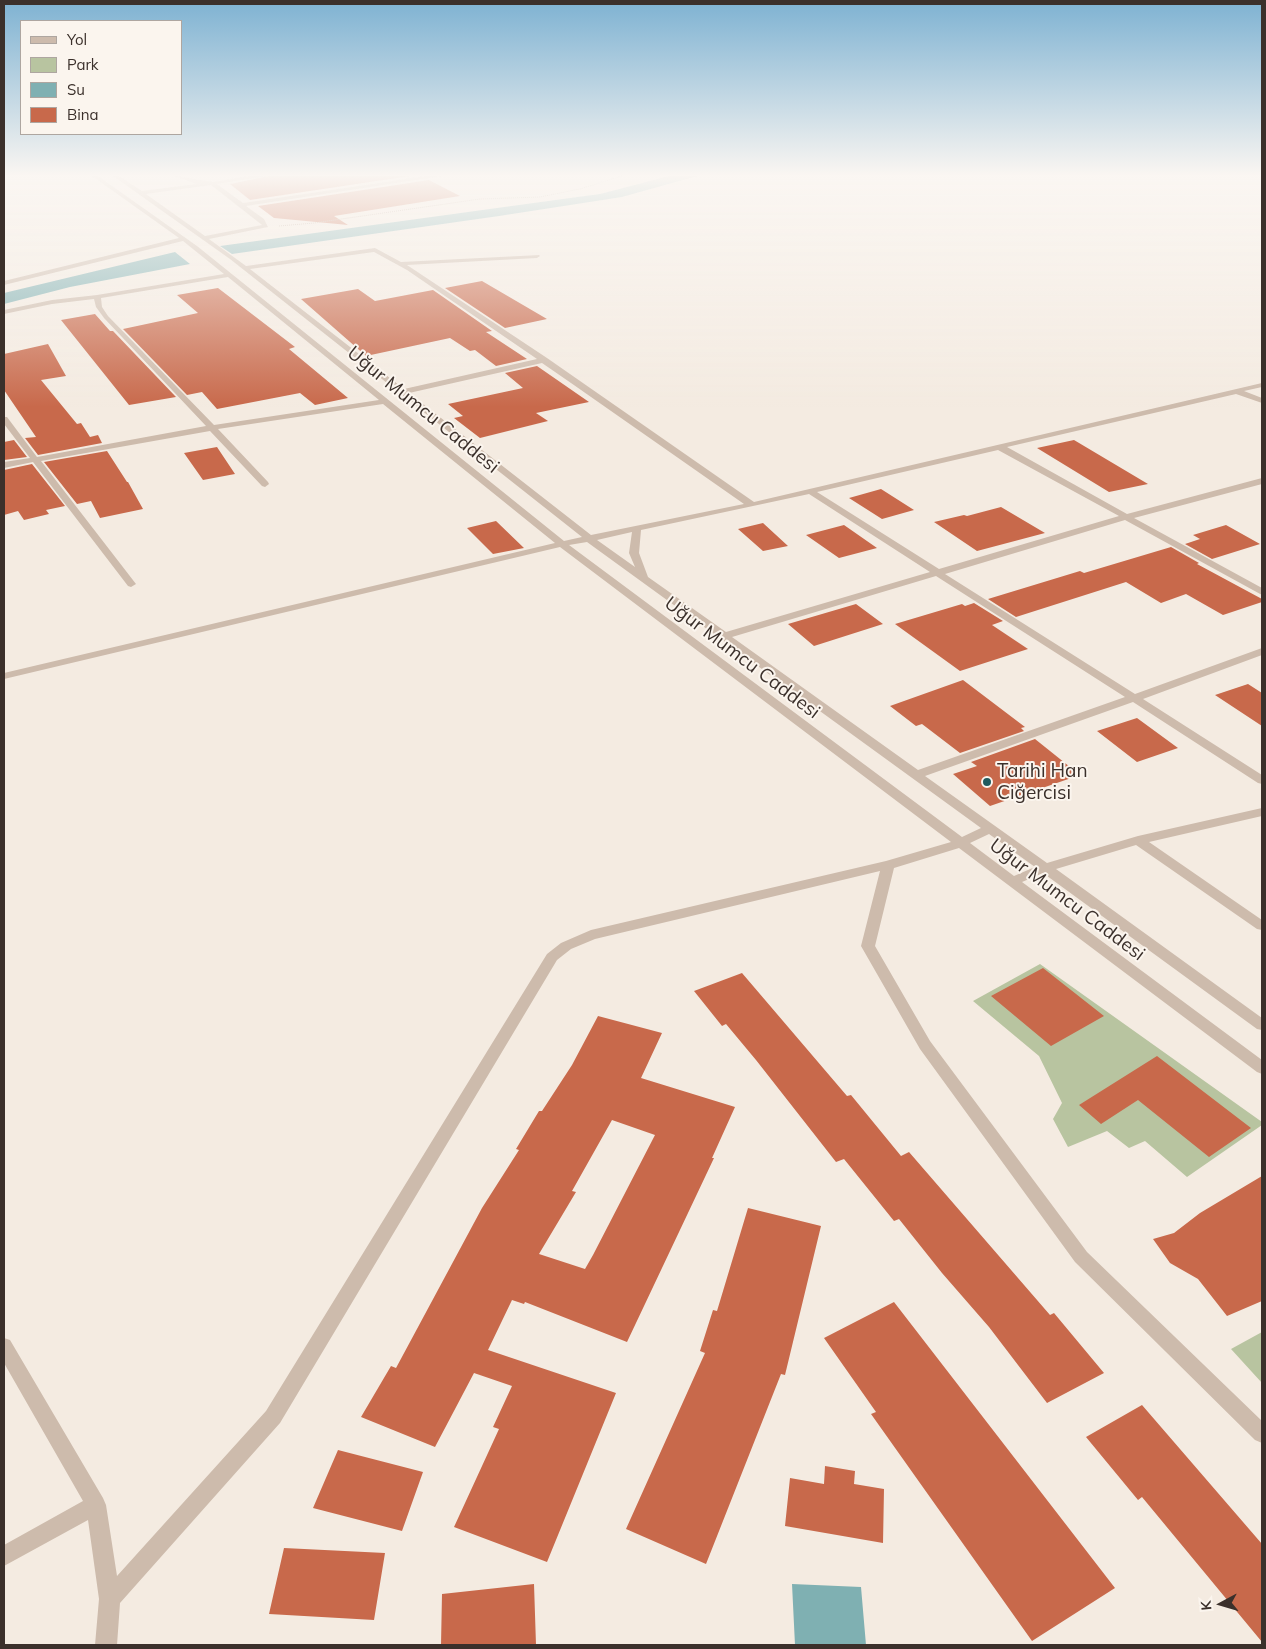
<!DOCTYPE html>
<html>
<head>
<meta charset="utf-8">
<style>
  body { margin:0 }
  #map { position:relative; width:1266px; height:1649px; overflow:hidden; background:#f4ebe1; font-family:Mulish,sans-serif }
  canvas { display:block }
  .frame { position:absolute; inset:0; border:5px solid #3b302b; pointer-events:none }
  .legend { position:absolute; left:20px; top:20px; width:162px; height:115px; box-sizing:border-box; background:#fbf5ee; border:1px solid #aea6a0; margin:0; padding:6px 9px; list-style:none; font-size:15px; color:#3b302b }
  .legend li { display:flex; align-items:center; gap:10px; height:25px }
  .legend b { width:25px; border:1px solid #aea6a0 }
  .north { position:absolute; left:1196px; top:1579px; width:50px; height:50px; -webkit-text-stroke:4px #fbf5ee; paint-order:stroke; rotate:264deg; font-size:14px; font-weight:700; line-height:20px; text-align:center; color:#3b302b }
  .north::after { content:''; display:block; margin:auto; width:18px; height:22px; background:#3b302b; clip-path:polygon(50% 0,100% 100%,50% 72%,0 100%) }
</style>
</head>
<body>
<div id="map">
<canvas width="1266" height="1649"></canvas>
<div class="frame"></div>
<ul class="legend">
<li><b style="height:6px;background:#cdbbac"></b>Yol</li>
<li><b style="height:14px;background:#b8c4a0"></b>Park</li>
<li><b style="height:14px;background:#7fb0b2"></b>Su</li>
<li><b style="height:14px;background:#c8694b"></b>Bina</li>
</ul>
<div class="north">K</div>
</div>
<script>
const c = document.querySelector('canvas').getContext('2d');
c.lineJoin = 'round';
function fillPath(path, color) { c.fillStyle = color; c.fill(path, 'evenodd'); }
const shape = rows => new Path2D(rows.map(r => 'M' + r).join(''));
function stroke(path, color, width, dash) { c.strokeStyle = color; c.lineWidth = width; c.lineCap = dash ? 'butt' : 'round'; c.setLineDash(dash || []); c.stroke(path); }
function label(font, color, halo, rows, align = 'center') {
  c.font = font + ' Mulish,sans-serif'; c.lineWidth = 4; c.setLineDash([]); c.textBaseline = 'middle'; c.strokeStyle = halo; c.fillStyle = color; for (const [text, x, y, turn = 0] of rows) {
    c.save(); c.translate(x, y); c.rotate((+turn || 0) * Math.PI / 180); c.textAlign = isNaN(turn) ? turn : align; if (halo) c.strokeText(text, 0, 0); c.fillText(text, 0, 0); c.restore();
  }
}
const green = shape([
  [1040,964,1262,1122,1262,1125,1187,1177,1145,1141,1129,1148,1107,1131,1068,1147,1053,1119,1062,1103,1039,1056,973,1001],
  [1262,1332,1262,1383,1231,1349]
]);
const water = shape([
  [669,176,697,176,622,197,499,216,232,254,220,246,570,198,600,194],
  [175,252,190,264,70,287,4,304,4,293],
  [792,1584,861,1587,866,1645,795,1645]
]);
const building = shape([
  [269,176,410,176,250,200,230,184],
  [429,180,460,196,334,216,348,225,274,218,258,206],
  [482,281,547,319,505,328,445,288],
  [218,288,295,347,289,349,348,398,315,405,300,393,217,409,202,392,187,395,123,329,198,313,177,295],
  [358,289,375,301,433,290,492,331,486,332,527,359,496,366,475,350,470,351,450,338,366,356,301,299],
  [95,314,110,331,113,331,176,397,129,405,61,320],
  [48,344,66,376,41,380,77,424,81,423,90,437,98,435,102,443,38,455,25,438,36,437,4,390,4,354],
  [537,366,589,402,536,413,548,421,480,438,454,418,463,416,448,404,523,388,505,373],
  [14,440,27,457,4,460,4,442],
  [1074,440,1148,484,1109,492,1037,448],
  [217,447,235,474,203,480,184,453],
  [107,451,127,482,128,482,143,509,100,518,91,501,77,504,44,462],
  [32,464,65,506,46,510,49,514,24,520,18,511,4,515,4,470],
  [881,489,914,510,882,519,849,498],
  [1001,507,1045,533,977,551,934,522,964,515,967,516],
  [496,521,524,548,493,554,467,528],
  [763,523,788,546,763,551,738,529],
  [844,525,877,548,839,558,806,535],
  [1226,525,1260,544,1212,559,1185,544,1200,539,1193,535],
  [1171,547,1199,563,1197,564,1262,599,1262,602,1223,615,1186,594,1161,603,1126,582,1016,617,988,599,1080,571,1084,573],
  [974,603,1003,621,992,625,1028,649,960,671,895,624,962,604,965,606],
  [856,604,883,624,814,646,788,624],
  [963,680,1025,727,1021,728,1024,731,960,753,922,724,916,726,890,706],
  [1248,684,1262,693,1262,726,1215,695],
  [1137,718,1178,748,1137,762,1097,731],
  [1035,739,1080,775,990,806,953,774,977,766,971,762],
  [1043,968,1104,1016,1051,1046,991,996],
  [742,973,847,1096,851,1095,901,1156,909,1152,1050,1315,1054,1313,1104,1373,1047,1403,989,1327,942,1273,899,1219,894,1221,844,1159,836,1162,756,1060,726,1024,722,1026,694,991],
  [598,1016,662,1033,641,1078,735,1107,712,1158,714,1158,627,1342,525,1302,524,1304,512,1300,488,1350,616,1393,547,1562,454,1527,499,1429,493,1427,512,1386,474,1373,435,1447,361,1417,391,1366,396,1368,482,1208,519,1150,516,1149,539,1111,542,1111,572,1065],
  [612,1120,655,1135,593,1255,585,1269,539,1254,576,1192,572,1191],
  [1157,1056,1251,1128,1209,1157,1138,1100,1101,1124,1079,1105],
  [1262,1176,1262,1301,1227,1316,1198,1279,1170,1263,1153,1239,1174,1233,1200,1213],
  [748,1208,821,1226,785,1375,781,1374,706,1564,626,1529,705,1353,700,1351,713,1310,717,1311],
  [894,1302,1115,1588,1032,1641,871,1414,876,1412,824,1338],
  [1142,1405,1262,1544,1262,1642,1142,1497,1138,1500,1086,1437],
  [338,1450,423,1472,402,1531,313,1508],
  [825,1466,855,1471,854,1484,884,1489,883,1543,785,1526,790,1478,824,1484],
  [284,1548,385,1553,374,1620,269,1614],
  [534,1584,536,1645,441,1645,442,1594]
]);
const path = shape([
  [279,226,314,223,480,199,540,197,580,189,622,176]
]);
const minor = shape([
  [92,176,98,176,197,246,564,541,582,537,230,259,113,176,119,176,142,191,196,184,175,176,213,182,250,176,267,176,217,184,243,203,426,176,442,176,246,206,264,219,268,227,209,239,246,266,375,248,401,262,539,255,540,256,537,258,407,265,547,358,754,502,1262,383,1262,387,1244,391,1262,398,1262,403,1236,394,1007,447,1127,514,1262,478,1262,484,1134,518,1262,588,1262,595,1125,520,945,574,1135,694,1262,648,1262,655,1143,699,1262,775,1262,784,1258,783,1133,702,925,776,1047,863,1138,836,1262,808,1262,816,1149,842,1262,920,1262,930,1257,929,1136,845,1056,869,1262,1018,1262,1030,1257,1029,1043,873,1022,882,1262,1060,1262,1074,1257,1072,959,848,894,868,875,946,930,1041,1087,1252,1262,1421,1262,1443,1255,1440,1075,1262,920,1049,861,946,880,871,595,939,571,949,557,960,280,1423,120,1603,117,1645,95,1645,99,1599,88,1520,4,1566,4,1545,83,1501,4,1363,4,1338,10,1340,103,1498,106,1505,117,1576,266,1411,547,954,561,943,591,930,886,861,951,842,560,547,4,679,4,673,555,543,383,404,218,429,268,482,269,484,265,487,262,486,210,431,41,461,136,584,131,587,128,586,33,462,4,468,4,462,30,458,4,424,4,417,7,417,37,457,206,426,104,318,96,307,94,299,52,304,4,314,4,310,52,300,97,295,224,274,183,241,4,285,4,281,179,238,92,176],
  [211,185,262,225,205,236,146,194,211,185],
  [374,252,407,270,537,359,404,389,250,269,374,252],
  [228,277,379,400,214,425,108,316,102,307,101,298,228,277],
  [542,363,571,383,744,504,591,535,409,393,542,363],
  [998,450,1119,516,939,569,817,492,998,450],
  [809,494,930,572,726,632,648,577,639,553,641,530,809,494],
  [632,532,629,553,635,567,597,540,632,532],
  [587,542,981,828,962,837,569,545,587,542],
  [936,576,1125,697,918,770,732,637,936,576],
  [989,834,1035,867,1014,876,970,843,989,834]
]);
const markers = [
  [987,782,5,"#1f5a5e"]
];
const streetNames = [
  ["Uğur Mumcu Caddesi",423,410,39],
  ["Uğur Mumcu Caddesi",742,658,37],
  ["Uğur Mumcu Caddesi",1067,900,37]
];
const poiNames = [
  ["Tarihi Han",997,771],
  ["Ciğercisi",997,793]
];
fillPath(green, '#b8c4a0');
fillPath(water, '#7fb0b2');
fillPath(building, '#c8694b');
stroke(path, '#b9a596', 1, [1, 1]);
fillPath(minor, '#cdbbac');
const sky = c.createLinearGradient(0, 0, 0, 407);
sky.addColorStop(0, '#7eb2d2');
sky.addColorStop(0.43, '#faf6f2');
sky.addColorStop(1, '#faf6f200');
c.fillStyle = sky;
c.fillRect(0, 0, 1266, 407);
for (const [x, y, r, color] of markers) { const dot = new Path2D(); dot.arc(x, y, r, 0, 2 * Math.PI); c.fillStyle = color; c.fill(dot); stroke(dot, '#fbf5ee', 2); }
label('19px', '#3b302b', '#fbf5ee', streetNames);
label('19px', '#3b302b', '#fbf5ee', poiNames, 'left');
</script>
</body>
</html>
